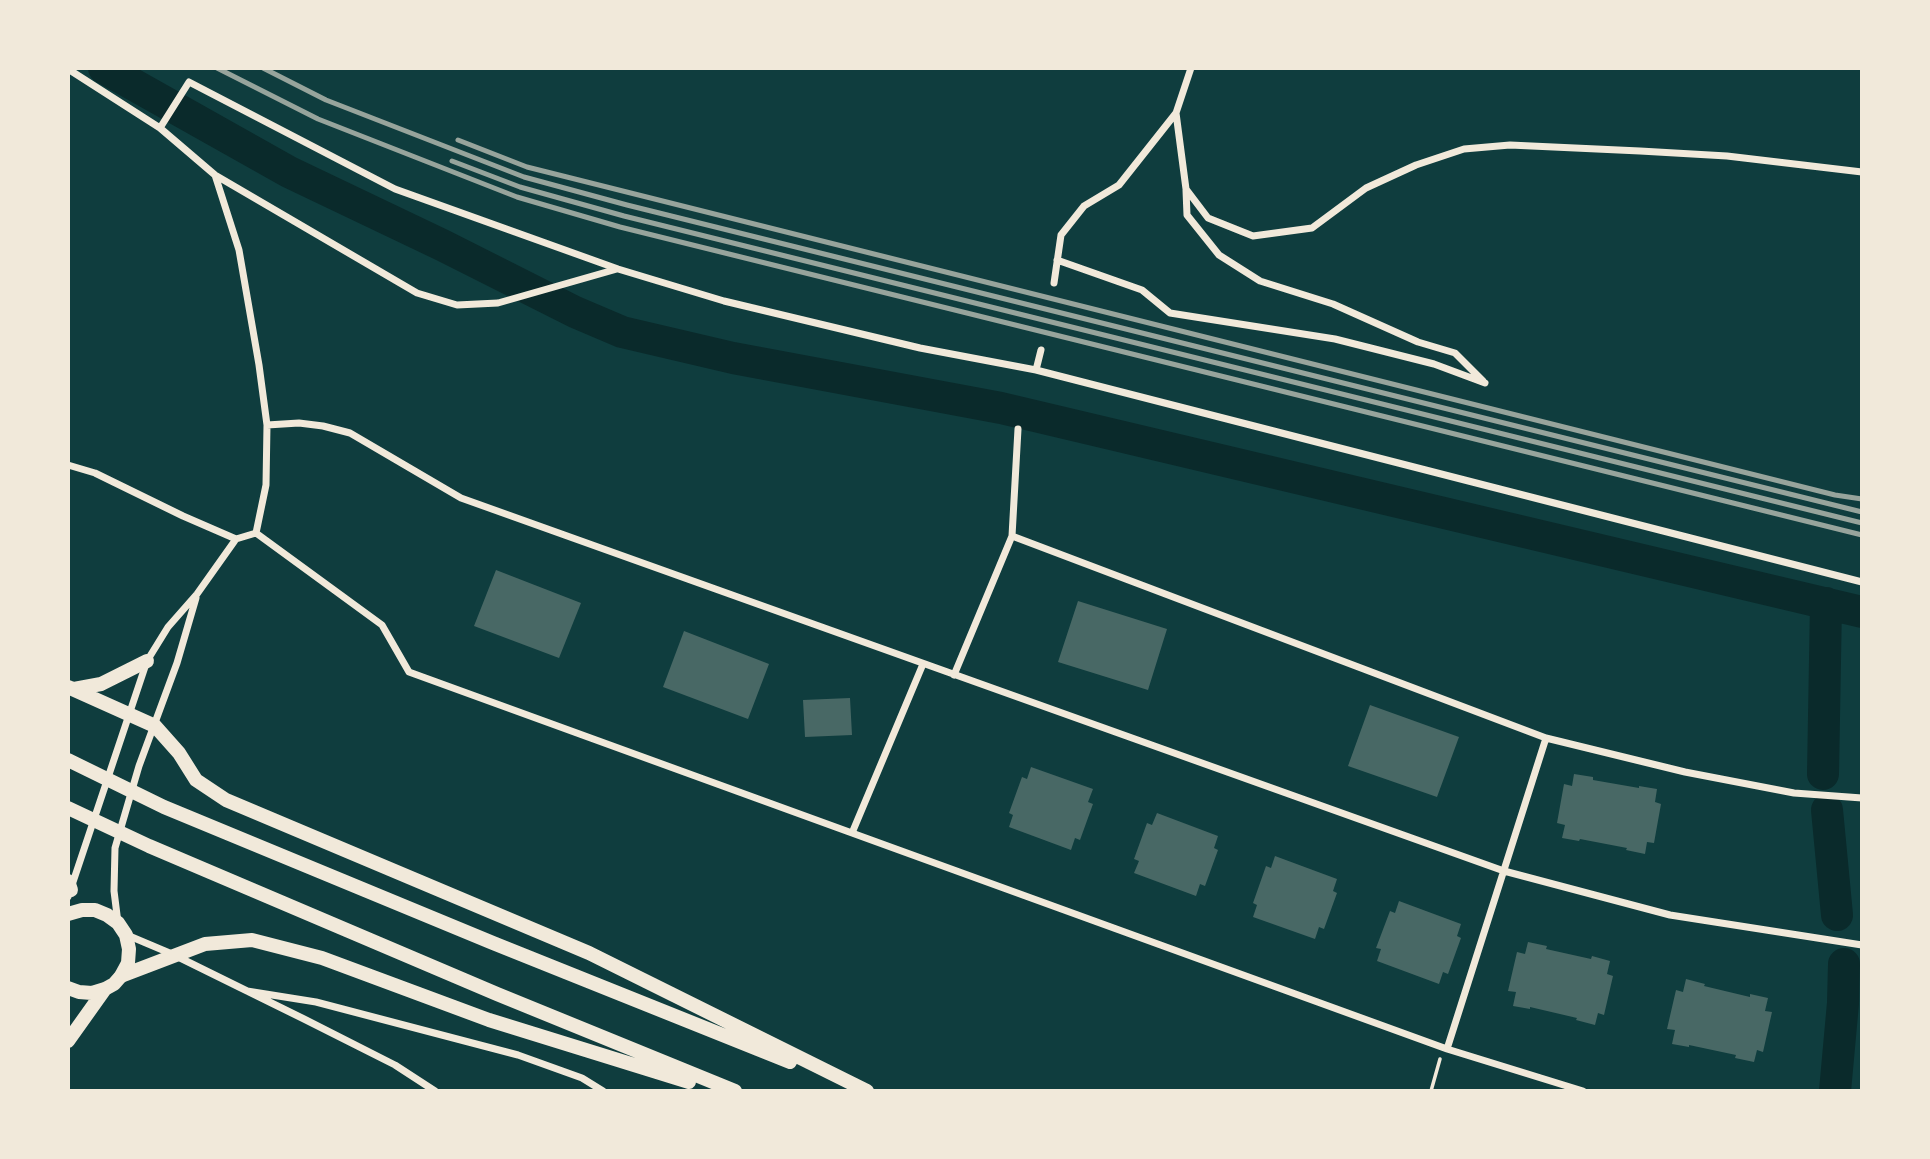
<!DOCTYPE html>
<html>
<head>
<meta charset="utf-8">
<style>
	body { margin:0 }
	#map { position:relative; width:1930px; height:1159px; overflow:hidden; background:#0f3d3e; font-family:Karla,sans-serif }
	canvas { display:block }
	.frame { position:absolute; inset:0; border:70px solid #f1e9da; pointer-events:none }
</style>
</head>
<body>
<div id="map">
<canvas width="1930" height="1159"></canvas>
<div class="frame"></div>
</div>
<script>
const g = document.querySelector('canvas').getContext('2d');
g.lineJoin = 'round';
function poly(rows) {
  const path = new Path2D();
  for (const r of rows) {
    path.moveTo(r[0], r[1]);
    for (let i = 2; i < r.length; i += 2) path.lineTo(r[i], r[i + 1]);
  }
  return path;
}
function stroke(path, color, width, dash) {
  g.strokeStyle = color;
  g.lineWidth = width;
  g.lineCap = dash ? 'butt' : 'round';
  g.setLineDash(dash || []);
  g.stroke(path);
}
function paint(path, color) {
  g.fillStyle = color;
  g.fill(path, 'evenodd');
}
stroke(poly([
	[104,68,289,172,442,245,575,312,622,332,733,358,1001,408,1862,612],
	[1823,774,1826,603],
	[1827,810,1837,915],
	[1835,1091,1843,1003,1844,964]
]), '#0a2a2b', 32);
paint(poly([
	[496,570,581,603,559,658,474,626],
	[1078,601,1167,629,1148,690,1058,662],
	[684,631,769,664,748,719,663,687],
	[850,698,852,735,805,737,803,700],
	[1370,705,1459,737,1437,797,1348,766],
	[1031,767,1093,789,1088,802,1093,804,1080,840,1075,838,1071,850,1009,827,1013,815,1009,813,1022,777,1027,779],
	[1574,774,1593,777,1593,780,1639,788,1639,786,1657,789,1655,802,1661,804,1654,843,1647,842,1645,854,1626,850,1627,848,1580,839,1579,841,1562,838,1565,825,1557,823,1564,784,1572,786],
	[1157,813,1218,836,1214,848,1218,850,1205,886,1200,884,1196,896,1134,873,1139,861,1134,859,1147,823,1152,825],
	[1275,856,1337,879,1333,891,1337,893,1324,929,1319,927,1315,939,1253,917,1257,905,1253,903,1266,866,1271,868],
	[1399,901,1461,924,1457,936,1461,938,1448,974,1443,972,1439,984,1377,961,1381,949,1376,948,1390,911,1395,913],
	[1528,942,1547,946,1546,949,1591,959,1592,956,1610,961,1607,974,1613,976,1604,1015,1598,1013,1595,1025,1576,1020,1577,1018,1530,1007,1530,1009,1513,1006,1516,992,1508,991,1517,952,1525,954],
	[1686,979,1705,984,1704,986,1750,997,1750,994,1768,998,1765,1011,1772,1012,1763,1052,1757,1050,1754,1062,1735,1058,1736,1055,1689,1045,1689,1047,1672,1044,1675,1030,1667,1029,1676,990,1683,992]
]), '#486865');
stroke(poly([
	[1431,1091,1440,1059]
]), '#f1e9da', 3.5);
stroke(poly([
	[68,69,160,128,215,175,417,293,457,305,498,303,617,269],
	[1176,113,1191,68],
	[160,128,189,82,395,189,618,269,724,301,920,348,1036,370,1862,582],
	[1186,190,1187,215,1219,255,1260,281,1333,304,1418,342,1455,353,1483,381],
	[1057,260,1142,290,1170,313,1335,339,1434,364,1485,383],
	[1054,283,1061,235,1084,206,1119,185,1176,113,1186,189,1208,218,1253,236,1312,228,1366,188,1416,165,1464,149,1510,145,1640,151,1727,156,1862,172],
	[1036,370,1041,350],
	[267,425,299,423,323,426,350,433,461,498,1504,871,1670,915,1862,945],
	[68,465,95,473,183,516,236,539],
	[256,533,382,625,409,672,852,833],
	[1012,536,1546,738],
	[923,664,852,833,1447,1049,1583,1091],
	[954,675,1012,536,1018,429],
	[68,897,147,661,168,627,197,594,236,539,256,533,266,485,267,425,259,365,239,250,215,175],
	[118,923,114,891,115,848,139,766,177,663,196,598],
	[127,935,172,954,304,1019,395,1065,435,1091],
	[247,991,316,1002,518,1055,582,1078,603,1091],
	[1447,1049,1546,738,1685,772,1794,793,1862,798]
]), '#f1e9da', 7);
stroke(poly([
	[68,914,82,910,95,910,107,915,118,923,126,935,129,949,128,963,121,976,114,984,105,989,92,993,79,992,68,988],
	[68,1041,105,989]
]), '#f1e9da', 14);
stroke(poly([
	[68,687,155,726,179,753,196,780,226,800,589,953,867,1091],
	[74,689,101,684,147,661],
	[68,760,164,807,493,943,790,1062],
	[68,808,149,846,497,994,735,1091],
	[68,881,71,890],
	[121,976,205,944,252,940,322,958,489,1020,689,1082]
]), '#f1e9da', 14);
stroke(poly([
	[217,68,318,119,517,197,620,227,1862,535],
	[263,68,326,100,524,177,627,205,1862,512],
	[458,140,527,167,1835,495,1862,499],
	[452,161,520,187,624,216,1862,523]
]), '#97a49c', 5);
</script>
</body>
</html>
